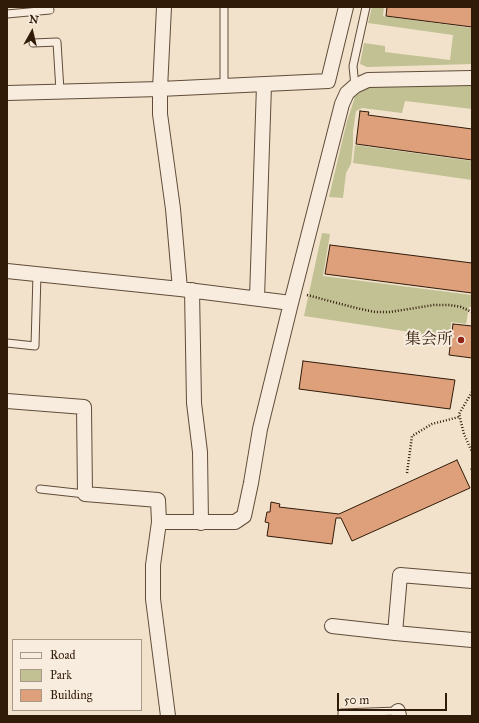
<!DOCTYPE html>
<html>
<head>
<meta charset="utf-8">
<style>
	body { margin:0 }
	#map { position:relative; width:479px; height:723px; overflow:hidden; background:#f2e2cc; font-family:"IM FELL Great Primer",serif }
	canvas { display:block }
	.frame { position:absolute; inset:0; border:8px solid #301a08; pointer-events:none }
	.legend { position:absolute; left:12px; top:639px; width:130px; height:72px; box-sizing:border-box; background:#f7ecde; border:1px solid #a79888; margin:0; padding:5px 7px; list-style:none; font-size:12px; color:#301a08 }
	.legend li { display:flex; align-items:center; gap:8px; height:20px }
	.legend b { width:20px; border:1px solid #a79888 }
	.north { position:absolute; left:12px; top:12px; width:40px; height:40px; -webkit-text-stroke:3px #f7ecde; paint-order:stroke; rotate:8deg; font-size:11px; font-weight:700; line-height:16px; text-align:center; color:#301a08 }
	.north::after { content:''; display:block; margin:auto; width:14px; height:18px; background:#301a08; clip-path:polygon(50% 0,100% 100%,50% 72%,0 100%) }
	.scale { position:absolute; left:337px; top:693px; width:110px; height:18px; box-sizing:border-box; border:2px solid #301a08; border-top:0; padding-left:5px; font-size:12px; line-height:14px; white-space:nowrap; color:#301a08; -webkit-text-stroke:3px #f7ecde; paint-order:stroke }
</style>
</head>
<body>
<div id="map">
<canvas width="479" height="723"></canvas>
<div class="frame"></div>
<ul class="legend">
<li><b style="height:5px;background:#f7ecde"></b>Road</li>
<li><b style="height:11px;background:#c1c193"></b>Park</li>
<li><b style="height:11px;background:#dda07b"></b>Building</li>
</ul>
<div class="north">N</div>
<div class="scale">50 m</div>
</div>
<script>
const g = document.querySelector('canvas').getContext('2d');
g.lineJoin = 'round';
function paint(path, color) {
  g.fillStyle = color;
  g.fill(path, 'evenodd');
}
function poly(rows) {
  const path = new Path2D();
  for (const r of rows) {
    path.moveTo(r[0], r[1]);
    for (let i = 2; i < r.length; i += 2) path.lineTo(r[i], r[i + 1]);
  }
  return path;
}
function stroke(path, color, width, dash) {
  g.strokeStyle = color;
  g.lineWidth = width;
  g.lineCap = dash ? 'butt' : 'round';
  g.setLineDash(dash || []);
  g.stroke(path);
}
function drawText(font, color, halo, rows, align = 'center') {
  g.font = font + ' "IM FELL Great Primer","Noto Serif JP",serif';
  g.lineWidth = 4;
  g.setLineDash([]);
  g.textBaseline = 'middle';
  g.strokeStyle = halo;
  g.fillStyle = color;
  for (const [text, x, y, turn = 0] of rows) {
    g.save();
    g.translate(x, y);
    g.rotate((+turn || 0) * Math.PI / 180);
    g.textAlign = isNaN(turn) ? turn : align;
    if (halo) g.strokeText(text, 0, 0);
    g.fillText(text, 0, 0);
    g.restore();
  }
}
paint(poly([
	[372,7,384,7,383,16,472,28,472,64,367,67,360,64,364,43,385,46,385,52,450,60,453,35,368,23],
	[472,85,472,109,405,101,402,113,362,108,356,111,353,132,353,145,351,164,346,173,343,198,329,197,347,121,354,100,355,91,365,86,369,87],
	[355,145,472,161,472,180,353,163],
	[322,233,330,234,323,276,472,295,472,307,469,307,466,324,451,322,450,338,304,316]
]), '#c1c193');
const building = poly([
	[387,7,472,7,472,27,386,16,387,7],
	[360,111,369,112,368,115,472,129,472,160,356,144,360,111],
	[330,245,472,263,472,293,325,274,330,245],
	[453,324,472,326,472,358,449,355,453,324],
	[303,361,455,380,450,409,299,389,303,361],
	[457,460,470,488,352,541,341,518,336,518,332,544,267,536,269,523,265,522,267,512,270,512,271,502,280,504,279,507,339,514,457,460]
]);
paint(building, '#dda07b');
stroke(building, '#301a08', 1);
const service = poly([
	[7,14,50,10],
	[33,43,57,42,60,91],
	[224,86,224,7],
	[355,86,353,66,366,7],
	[7,343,35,346,37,274],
	[40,489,85,494],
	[342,716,342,713,398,711]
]);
const minor = poly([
	[164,7,160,89,160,114,173,209,180,289],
	[7,93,160,89,328,81,346,7],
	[7,271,180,289,291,303],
	[192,290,194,403,200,452,201,523],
	[257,298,264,85],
	[7,401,84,407,85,494,158,500,159,522,153,565,153,599,168,716],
	[159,522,235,522,244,516,251,483,260,429,291,303,342,104,347,93,355,86,368,80,472,78],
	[332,626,395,633,472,640],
	[395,633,400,575,472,581],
	[398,711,399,716]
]);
stroke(service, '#604c39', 9);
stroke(minor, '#604c39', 16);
stroke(poly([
	[307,295,356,308,375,312,390,312,434,305,450,305,461,307,472,312],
	[472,392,459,414,464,434,472,452],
	[471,470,472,469],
	[407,473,412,436,432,424,459,417]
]), '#301a08', 2.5, [1, 2]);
stroke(service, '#f7ecde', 7);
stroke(minor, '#f7ecde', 14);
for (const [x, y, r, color] of [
	[461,340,4,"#8f2418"]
]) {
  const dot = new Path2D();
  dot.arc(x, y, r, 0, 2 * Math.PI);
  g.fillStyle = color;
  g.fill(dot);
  stroke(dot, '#f7ecde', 1.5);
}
drawText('16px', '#301a08', '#f7ecde', [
	["集会所",453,340]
], 'right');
</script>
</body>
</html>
